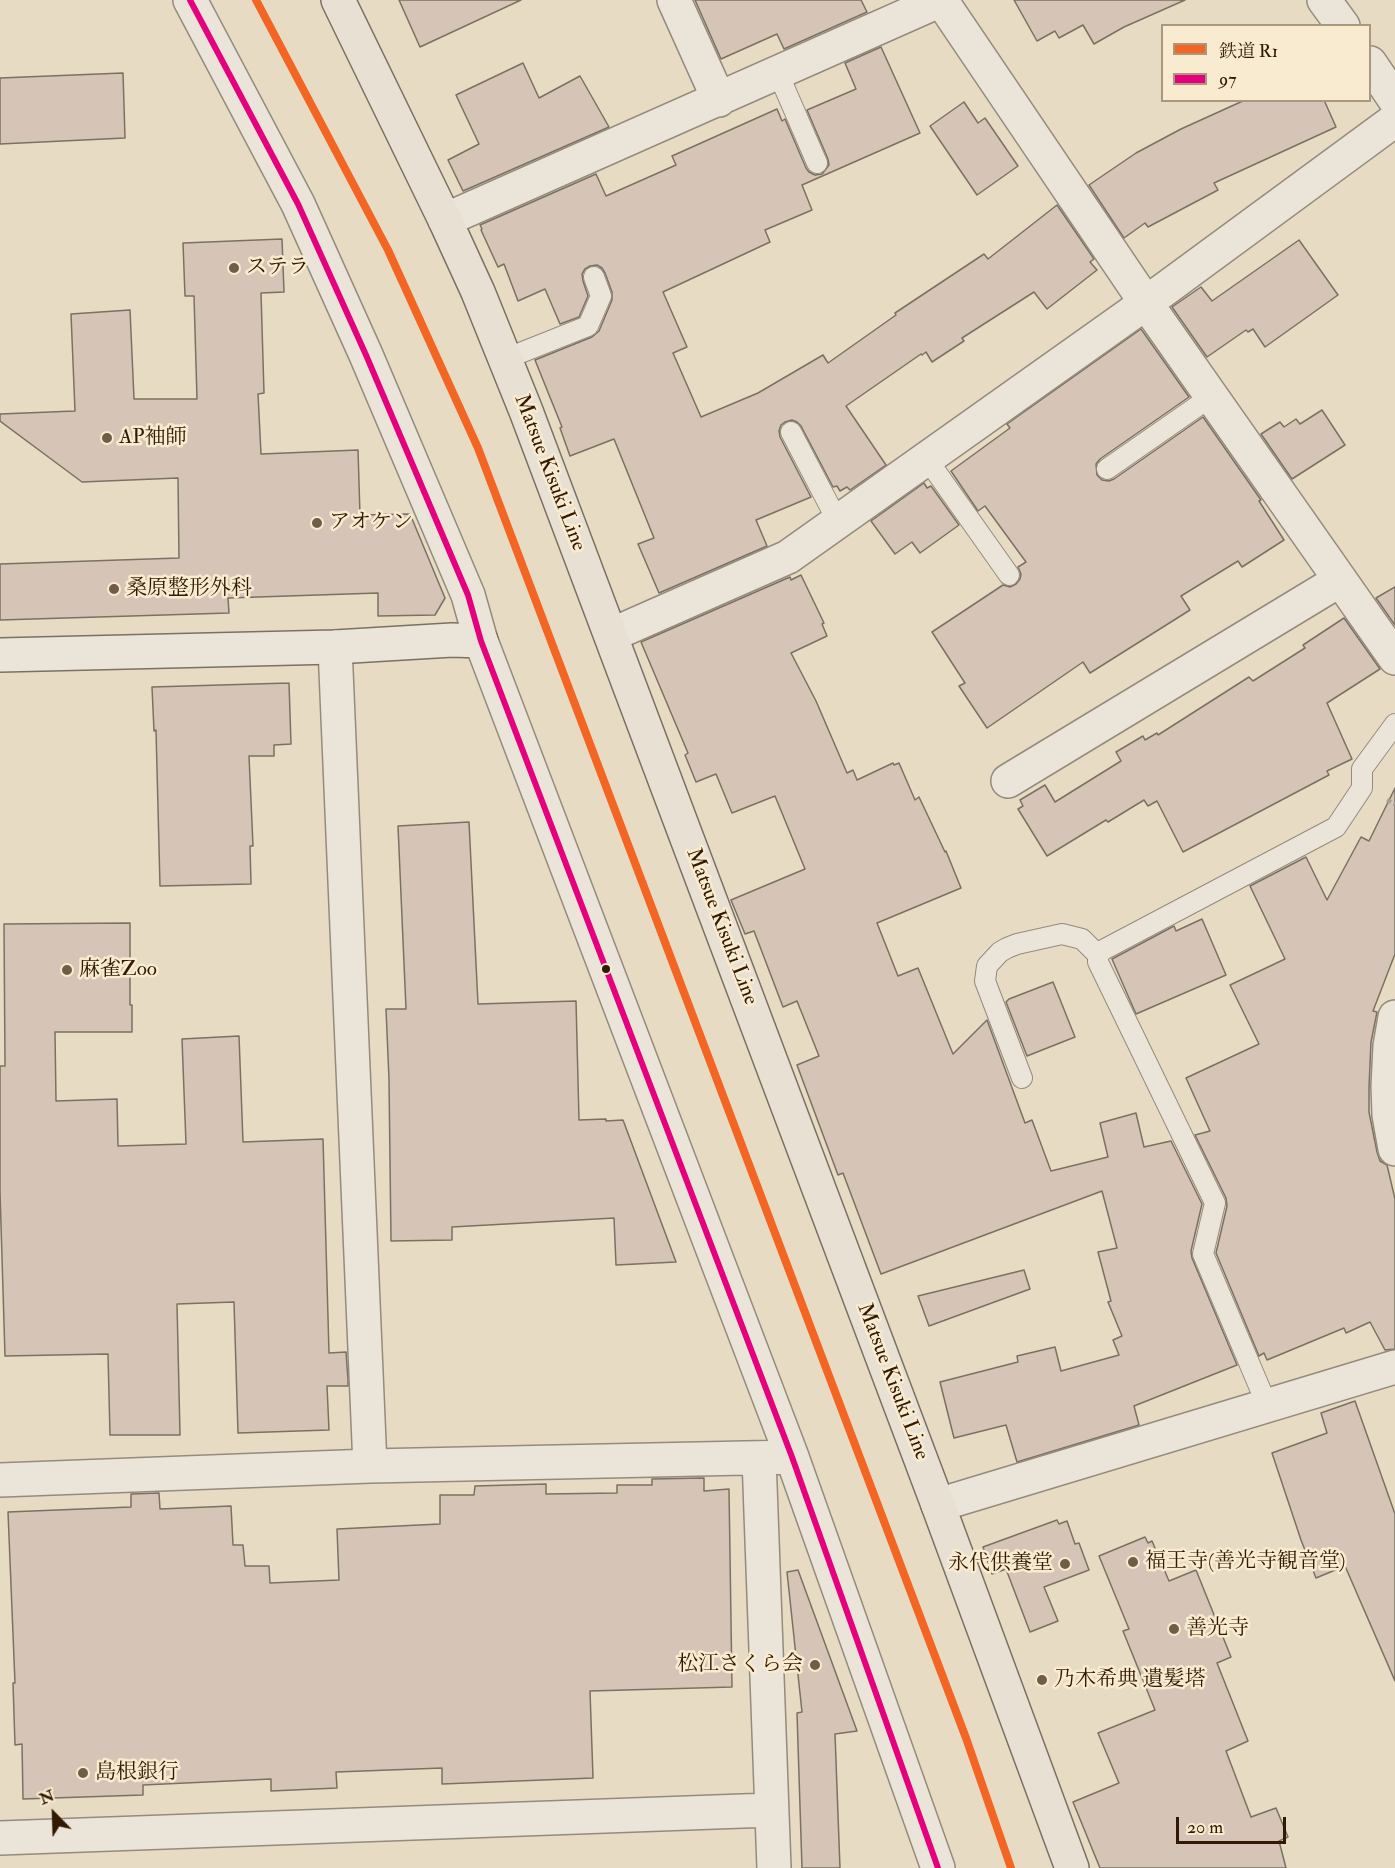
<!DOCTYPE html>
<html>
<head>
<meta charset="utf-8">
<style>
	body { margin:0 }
	#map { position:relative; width:1395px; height:1868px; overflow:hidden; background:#e7dbc4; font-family:"IM FELL Double Pica","Noto Serif JP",serif }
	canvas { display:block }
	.legend { position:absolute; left:1161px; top:24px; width:210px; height:78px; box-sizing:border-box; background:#f8ebd0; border:2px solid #a9977e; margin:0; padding:8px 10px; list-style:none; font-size:18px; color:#321903 }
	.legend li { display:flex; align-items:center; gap:12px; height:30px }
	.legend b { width:30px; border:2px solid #a9977e }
	.north { position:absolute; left:24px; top:1784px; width:60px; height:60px; -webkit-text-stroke:4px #f8ebd0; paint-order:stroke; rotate:337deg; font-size:16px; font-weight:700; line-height:24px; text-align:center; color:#321903 }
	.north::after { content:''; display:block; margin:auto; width:21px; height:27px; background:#321903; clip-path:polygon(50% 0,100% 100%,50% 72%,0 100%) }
	.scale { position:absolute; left:1176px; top:1817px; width:110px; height:27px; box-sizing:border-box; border:3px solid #321903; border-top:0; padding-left:8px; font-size:18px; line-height:21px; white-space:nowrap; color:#321903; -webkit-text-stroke:4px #f8ebd0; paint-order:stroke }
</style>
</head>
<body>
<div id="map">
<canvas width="1395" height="1868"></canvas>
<ul class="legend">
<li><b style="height:8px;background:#f26522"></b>鉄道 R1</li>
<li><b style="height:8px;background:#e5007d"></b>97</li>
</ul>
<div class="north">N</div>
<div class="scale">20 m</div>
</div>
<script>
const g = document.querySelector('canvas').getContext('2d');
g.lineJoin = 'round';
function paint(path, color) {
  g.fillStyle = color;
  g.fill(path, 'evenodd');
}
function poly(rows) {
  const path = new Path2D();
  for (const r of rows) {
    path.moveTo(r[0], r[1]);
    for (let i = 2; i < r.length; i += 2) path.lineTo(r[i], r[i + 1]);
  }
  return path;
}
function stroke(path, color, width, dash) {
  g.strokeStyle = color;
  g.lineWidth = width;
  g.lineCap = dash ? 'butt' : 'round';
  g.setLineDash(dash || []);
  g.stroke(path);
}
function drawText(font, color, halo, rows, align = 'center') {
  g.font = font + ' "IM FELL Double Pica","Noto Serif JP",serif';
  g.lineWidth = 5;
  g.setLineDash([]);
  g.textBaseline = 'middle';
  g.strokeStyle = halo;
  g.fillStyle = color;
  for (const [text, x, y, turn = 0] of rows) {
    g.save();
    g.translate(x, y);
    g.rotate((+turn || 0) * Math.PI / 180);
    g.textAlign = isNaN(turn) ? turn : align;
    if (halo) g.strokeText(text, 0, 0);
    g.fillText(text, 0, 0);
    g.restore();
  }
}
const building = poly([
	[399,0,521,0,420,47,399,0],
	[695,0,861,0,867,12,784,49,777,34,721,59,695,0],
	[1014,0,1185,0,1124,27,1094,44,1083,25,1059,38,1055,31,1037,41,1014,0],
	[881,47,920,133,802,185,812,210,765,230,770,242,663,292,687,347,673,353,701,417,758,393,823,355,828,363,896,315,895,313,984,254,988,259,1057,205,1094,259,1090,262,1097,270,1047,309,1034,292,962,338,964,341,932,362,926,352,922,355,921,354,846,406,886,465,850,490,847,487,840,491,837,486,833,487,801,426,797,422,792,420,785,422,781,425,779,431,780,437,811,497,756,520,767,546,659,593,638,544,654,538,614,439,570,456,560,428,562,427,535,360,592,337,599,331,612,300,612,292,605,273,602,268,597,265,590,266,585,269,582,274,583,281,588,296,579,317,560,324,545,289,518,301,504,264,498,267,481,230,482,229,480,225,596,174,606,196,676,165,672,156,777,109,782,121,785,119,806,168,809,172,815,175,822,174,829,165,828,159,807,110,856,89,845,63,881,47],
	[523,63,539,98,580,76,609,127,463,191,448,160,479,144,456,95,523,63],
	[123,73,125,138,0,144,0,78,123,73],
	[1245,100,1324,100,1336,127,1214,183,1218,190,1148,227,1145,223,1124,238,1089,185,1136,153,1181,129,1245,100],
	[964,102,978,123,985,118,1018,166,977,195,930,126,964,102],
	[282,239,284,292,261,293,264,393,258,394,261,454,358,450,360,515,410,514,445,598,435,615,378,616,378,593,228,598,229,613,0,620,0,564,179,558,178,478,82,482,0,421,0,414,75,411,71,314,130,310,134,399,197,399,194,296,185,296,183,243,282,239],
	[1299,240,1338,295,1265,347,1253,329,1248,332,1246,330,1207,357,1172,307,1201,287,1212,301,1299,240],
	[1141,329,1189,397,1100,459,1096,464,1097,475,1102,480,1109,481,1114,479,1203,417,1261,500,1259,501,1284,540,1242,567,1238,561,1181,596,1190,610,1090,673,1083,662,987,728,959,686,965,683,932,632,1003,585,1010,587,1016,584,1020,579,1021,574,1018,567,1026,562,985,506,978,511,951,471,1010,428,1007,424,1141,329],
	[1322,410,1345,445,1292,479,1261,434,1280,422,1284,427,1296,419,1300,424,1322,410],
	[924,483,927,488,931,486,959,525,920,553,912,542,895,554,871,521,924,483],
	[801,575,824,623,822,624,827,636,791,653,816,701,847,773,853,770,857,780,893,763,894,765,899,763,915,800,919,797,945,852,946,851,961,888,877,923,898,976,918,968,953,1054,987,1020,1025,1123,1032,1120,1051,1171,1108,1157,1100,1123,1136,1113,1144,1147,1171,1141,1202,1204,1191,1251,1192,1258,1237,1365,1134,1406,1139,1425,1017,1462,1006,1425,954,1438,940,1382,1018,1362,1017,1356,1055,1347,1061,1371,1119,1355,1113,1340,1122,1336,1108,1302,1111,1301,1098,1252,1117,1248,1102,1191,881,1274,843,1173,838,1175,797,1065,819,1056,797,1001,783,1007,754,931,745,934,731,900,805,869,775,796,732,813,716,774,696,782,685,755,688,753,641,642,790,577,791,580,801,575],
	[1395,587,1395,625,1376,598,1395,587],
	[1344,618,1380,669,1327,703,1352,759,1327,771,1329,775,1183,852,1157,801,1148,806,1144,800,1108,822,1106,820,1047,856,1018,809,1023,806,1020,800,1045,785,1055,802,1121,761,1116,752,1143,736,1145,740,1157,733,1158,735,1249,677,1253,681,1305,648,1303,645,1344,618],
	[289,683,291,744,274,745,274,756,249,756,253,846,250,846,251,884,160,886,156,730,154,731,152,687,289,683],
	[1395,788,1395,954,1373,1011,1377,1012,1371,1042,1369,1087,1369,1112,1377,1152,1380,1161,1387,1165,1395,1199,1395,1349,1385,1350,1370,1322,1346,1333,1344,1328,1267,1360,1264,1353,1259,1356,1216,1253,1227,1206,1226,1198,1195,1135,1210,1131,1186,1078,1259,1044,1230,985,1285,959,1250,886,1306,857,1327,900,1361,837,1369,841,1395,788],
	[469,822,478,1004,576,1001,579,1120,606,1119,606,1121,623,1120,676,1262,616,1265,614,1218,452,1227,452,1240,391,1241,389,1079,386,1009,406,1009,398,826,469,822],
	[1202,919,1226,975,1136,1014,1112,959,1174,926,1176,931,1202,919],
	[130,923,130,1005,132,1005,132,1032,55,1032,56,1101,117,1099,118,1146,186,1144,182,1039,239,1036,243,1142,323,1139,329,1353,346,1352,348,1380,348,1386,327,1386,329,1430,238,1433,234,1302,177,1304,180,1435,110,1435,108,1354,5,1356,0,1192,0,1066,5,1066,4,924,130,923],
	[1053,982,1075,1037,1027,1056,1006,1002,1009,999,1053,982],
	[1024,1270,1030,1289,929,1326,918,1296,1024,1270],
	[1355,1401,1395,1514,1395,1681,1345,1566,1316,1578,1301,1540,1272,1453,1327,1433,1321,1413,1355,1401],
	[704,1478,704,1491,729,1489,732,1687,590,1691,593,1778,442,1784,442,1768,336,1772,337,1788,271,1791,271,1779,143,1785,143,1795,23,1799,22,1744,15,1745,13,1683,15,1683,8,1512,131,1507,131,1494,159,1493,160,1509,231,1506,233,1545,243,1545,245,1566,269,1566,270,1583,339,1580,337,1529,440,1524,440,1495,474,1495,475,1486,546,1484,546,1494,617,1493,617,1485,652,1485,652,1479,704,1478],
	[1057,1520,1059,1524,1067,1521,1075,1544,1079,1543,1089,1570,1044,1587,1058,1621,1030,1632,1006,1569,992,1574,983,1547,1057,1520],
	[1145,1537,1148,1543,1152,1541,1169,1581,1196,1570,1231,1657,1217,1663,1248,1741,1226,1751,1251,1817,1276,1808,1288,1837,1279,1841,1286,1868,1100,1868,1073,1802,1119,1783,1098,1733,1155,1710,1123,1631,1129,1629,1099,1556,1145,1537],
	[798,1570,857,1731,835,1734,840,1868,802,1868,797,1713,802,1712,787,1572,798,1570]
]);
paint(building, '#d6c5b6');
stroke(building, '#7b7162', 1.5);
const lane = poly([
	[778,73,817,163],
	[505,359,588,326,601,296,594,277],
	[791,432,838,522],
	[927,459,1009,575],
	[1107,469,1212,396],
	[1022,1078,985,981,987,966,1000,952,1007,948,1017,944,1062,934,1082,939,1098,955],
	[1267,1405,1203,1254,1215,1203,1098,962,1098,955,1103,950,1336,827,1362,788,1362,769,1395,724]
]);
const street = poly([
	[190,0,298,204,366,355,468,595,481,641,792,1457,938,1868],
	[674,0,719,100],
	[1324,0,1343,26],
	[1370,63,1395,100],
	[445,220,941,0,1146,303,1395,658],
	[611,635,788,557,1146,303,1395,120],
	[335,647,370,1466],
	[1008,781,1340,580],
	[1395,1017,1390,1046,1388,1086,1389,1115,1395,1149],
	[759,1458,774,1868],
	[0,1480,370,1466,792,1457],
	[938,1505,1395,1367],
	[0,1838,770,1810]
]);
const secondary = poly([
	[0,655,335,647,452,640,481,641]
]);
const primary = poly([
	[338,0,445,220,478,292,526,411,938,1505,1072,1868]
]);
stroke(lane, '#958b7c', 22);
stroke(street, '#958b7c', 36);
stroke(secondary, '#7b7162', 36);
stroke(primary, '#7b7162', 36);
stroke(poly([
	[1387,800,1395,804]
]), '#a6a094', 4, [4.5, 3]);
stroke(lane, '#eae4d9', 20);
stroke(street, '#eae4d9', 33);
stroke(secondary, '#eae4d9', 33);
stroke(primary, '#e7e0d3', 33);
stroke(poly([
	[190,0,298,204,366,355,468,595,481,641,792,1457,938,1868]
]), '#e5007d', 6);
stroke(poly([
	[256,0,388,250,478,448,966,1738,1011,1868]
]), '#f26522', 8);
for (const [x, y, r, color] of [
	[234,268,6,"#715d47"],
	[107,438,6,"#715d47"],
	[317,523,6,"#715d47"],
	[114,589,6,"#715d47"],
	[606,969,5,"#321903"],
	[67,970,6,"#715d47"],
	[1133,1562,6,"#715d47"],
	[1065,1564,6,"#715d47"],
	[1174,1629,6,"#715d47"],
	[815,1665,6,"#715d47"],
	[1042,1680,6,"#715d47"],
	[83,1773,6,"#715d47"]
]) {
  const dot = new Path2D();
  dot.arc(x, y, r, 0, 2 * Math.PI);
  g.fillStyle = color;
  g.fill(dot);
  stroke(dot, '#f8ebd0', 2);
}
drawText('21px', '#321903', '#f8ebd0', [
	["ステラ",246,268],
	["AP袖師",119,438],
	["アオケン",329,523],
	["桑原整形外科",126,589],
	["麻雀Zoo",79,970],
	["福王寺(善光寺観音堂)",1145,1562],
	["永代供養堂",1053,1564,"right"],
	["善光寺",1186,1629],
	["松江さくら会",803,1665,"right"],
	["乃木希典 遺髪塔",1054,1680],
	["島根銀行",95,1773]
], 'left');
drawText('21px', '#321903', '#f8ebd0', [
	["Matsue Kisuki Line",549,473,69],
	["Matsue Kisuki Line",721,927,69],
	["Matsue Kisuki Line",892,1382,69]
]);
</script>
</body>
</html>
